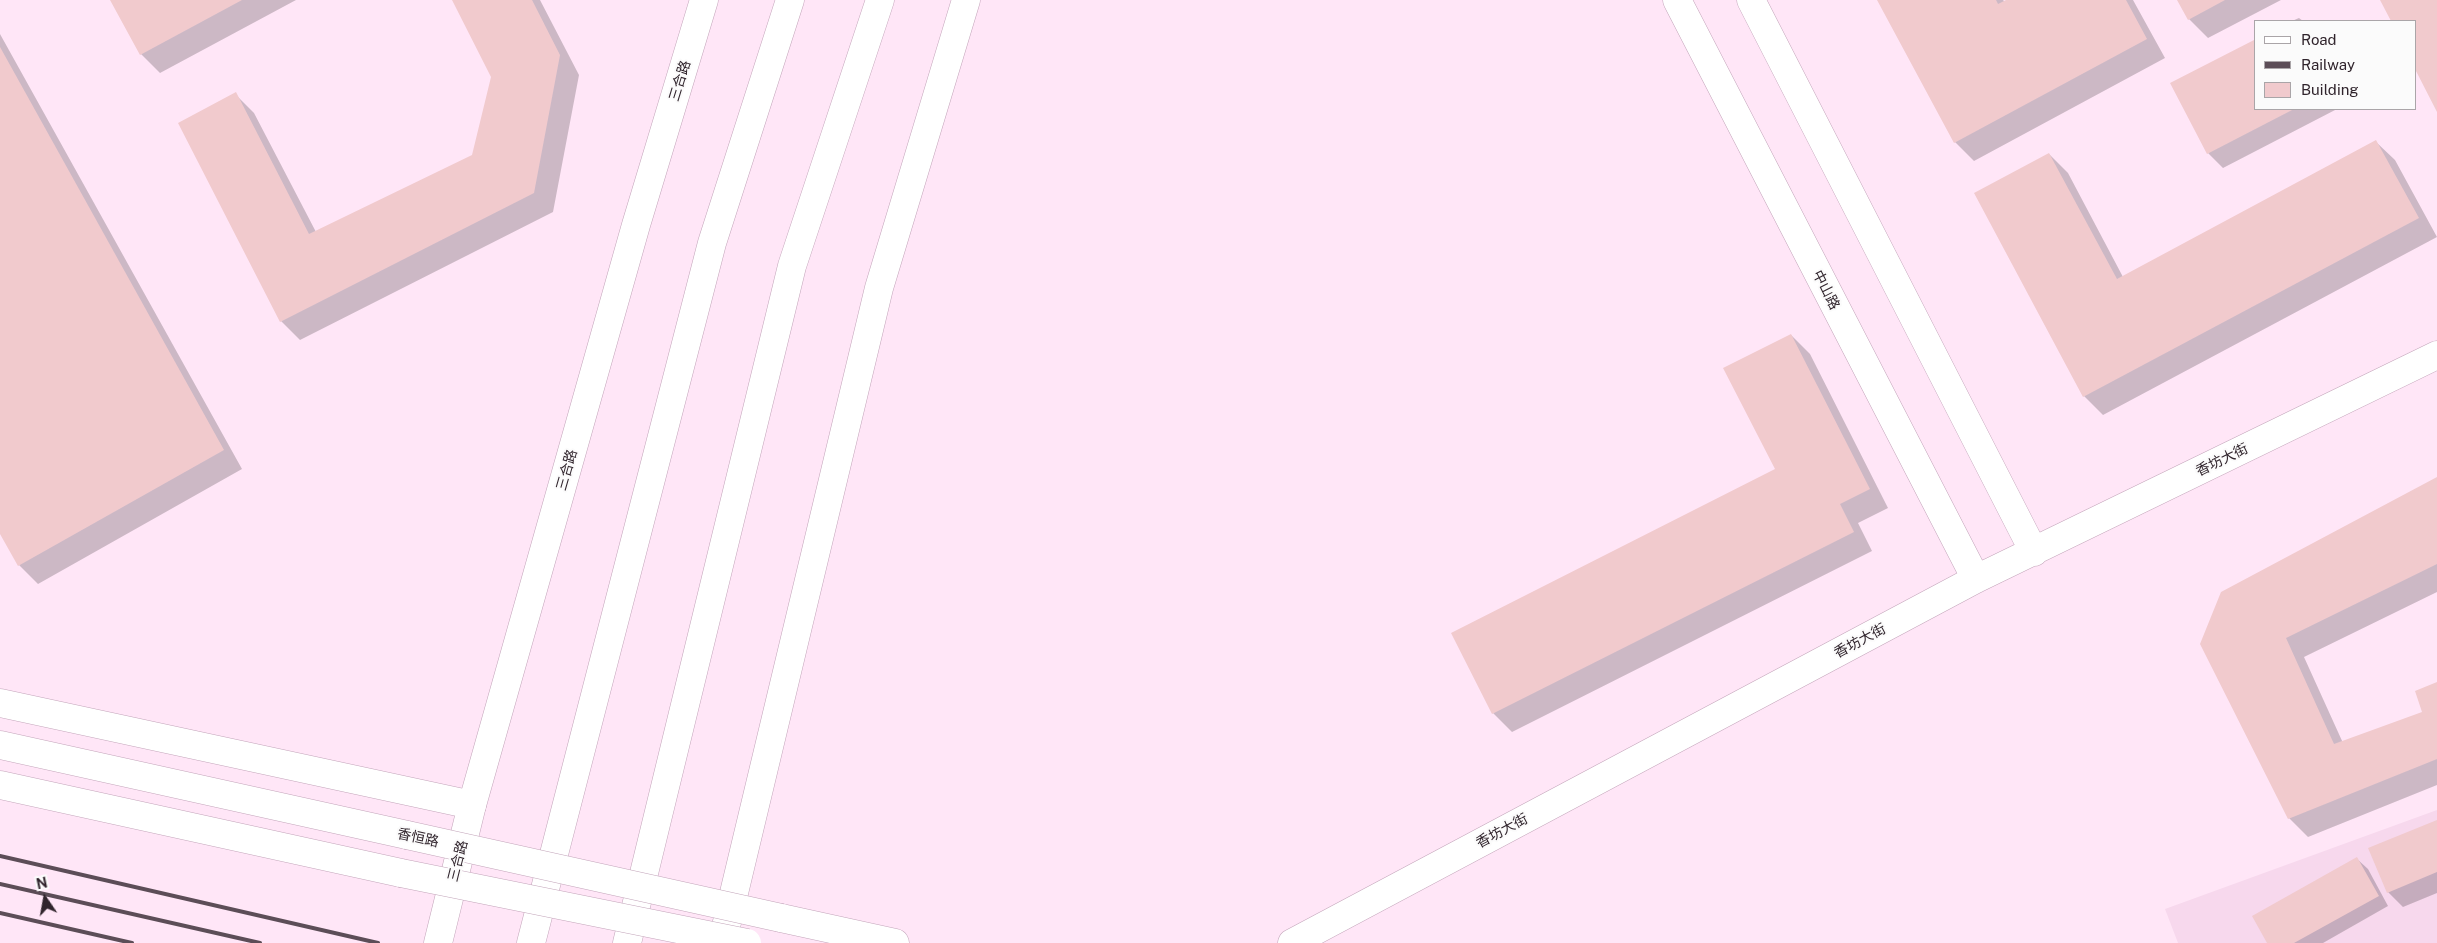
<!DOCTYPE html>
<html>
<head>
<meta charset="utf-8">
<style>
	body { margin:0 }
	#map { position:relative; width:2437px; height:943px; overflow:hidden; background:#ffe6f7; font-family:"Public Sans",sans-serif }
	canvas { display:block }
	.legend { position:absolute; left:2254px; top:20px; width:162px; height:90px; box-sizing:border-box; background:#fbfbfb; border:1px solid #aaa5a8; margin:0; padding:6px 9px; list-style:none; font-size:15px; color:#30242c }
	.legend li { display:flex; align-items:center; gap:10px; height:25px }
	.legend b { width:25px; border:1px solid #aaa5a8 }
	.north { position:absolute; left:20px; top:873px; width:50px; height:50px; -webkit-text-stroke:4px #fbfbfb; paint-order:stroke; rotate:348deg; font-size:14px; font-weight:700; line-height:20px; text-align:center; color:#30242c }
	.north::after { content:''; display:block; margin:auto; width:18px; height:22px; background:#30242c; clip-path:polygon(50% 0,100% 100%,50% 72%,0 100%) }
</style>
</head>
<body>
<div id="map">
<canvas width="2437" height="943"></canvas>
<ul class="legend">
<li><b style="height:6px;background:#fff"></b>Road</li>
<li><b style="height:6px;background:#5c4d57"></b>Railway</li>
<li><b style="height:14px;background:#f1cacd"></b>Building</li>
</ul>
<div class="north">N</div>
</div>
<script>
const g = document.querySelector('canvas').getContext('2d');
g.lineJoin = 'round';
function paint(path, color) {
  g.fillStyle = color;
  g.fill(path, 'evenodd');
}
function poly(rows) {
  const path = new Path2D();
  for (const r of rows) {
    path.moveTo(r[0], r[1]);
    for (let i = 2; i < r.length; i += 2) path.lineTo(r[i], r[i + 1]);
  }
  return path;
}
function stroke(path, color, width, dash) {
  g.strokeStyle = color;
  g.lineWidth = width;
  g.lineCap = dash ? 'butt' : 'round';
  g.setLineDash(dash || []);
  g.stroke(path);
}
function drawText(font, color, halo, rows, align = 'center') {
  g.font = font + ' "Public Sans","Noto Sans SC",sans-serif';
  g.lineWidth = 4;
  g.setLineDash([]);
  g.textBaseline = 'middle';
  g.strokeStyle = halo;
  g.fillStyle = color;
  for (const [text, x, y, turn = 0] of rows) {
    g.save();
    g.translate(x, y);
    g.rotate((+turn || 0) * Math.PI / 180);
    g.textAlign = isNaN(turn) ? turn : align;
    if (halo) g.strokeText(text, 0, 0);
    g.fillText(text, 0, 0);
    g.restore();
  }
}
paint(poly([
	[2437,810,2437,943,2178,943,2165,909]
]), '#f7d8ed');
paint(poly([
	[111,0,296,0,160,73,141,54],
	[453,0,540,0,579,75,553,212,300,340,281,321,235,94,254,113,316,232,473,156,492,76],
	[1878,0,2003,0,2005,2,2009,0,2133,0,2165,58,1974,161,1955,142],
	[2179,0,2281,0,2208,38,2189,19],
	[2381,0,2437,0,2437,110,2416,68,2416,21,2392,21],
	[2299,18,2303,21,2292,21],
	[0,34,242,469,38,584,19,565,0,531],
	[2256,109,2337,109,2223,168,2208,153],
	[2376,142,2395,160,2437,237,2103,415,2084,396,2049,154,2068,173,2123,277],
	[1791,335,1810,354,1888,508,1858,523,1872,551,1512,732,1493,713,1776,470],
	[2437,478,2437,592,2304,657,2343,743,2423,713,2437,683,2437,785,2308,837,2289,818,2201,644],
	[2437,821,2437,893,2403,907,2388,892],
	[2357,859,2368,869,2388,906,2323,943,2269,943]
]), '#0003');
paint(poly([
	[110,0,242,0,140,55],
	[452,0,532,0,560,55,534,193,280,322,178,123,236,92,309,234,472,155,491,77],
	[1877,0,1996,0,1998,4,2006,0,2126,0,2147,39,1954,143],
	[2177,0,2225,0,2188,20],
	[2380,0,2437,0,2437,112,2416,71,2416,21,2391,21],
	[2256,39,2256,109,2294,109,2207,154,2170,83],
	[0,47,224,450,18,566,0,534],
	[2376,140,2419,218,2083,397,1974,193,2049,153,2117,279],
	[1791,334,1870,489,1840,504,1854,532,1492,714,1451,633,1775,469,1723,368],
	[2437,477,2437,564,2286,638,2334,744,2422,712,2415,691,2437,682,2437,759,2288,819,2200,644,2221,592],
	[2437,820,2437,872,2387,893,2368,848],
	[2357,857,2379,896,2294,943,2267,943,2252,916]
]), '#f1cacd');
const major = poly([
	[1677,0,1976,579],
	[1751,0,2034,552],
	[0,703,472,805],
	[0,745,407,835],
	[0,785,401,873],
	[781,918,895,943],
	[1292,943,1976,579,2437,355]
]);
const highway = poly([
	[438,943,472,805,636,225,704,0],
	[531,943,712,243,790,0],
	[627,943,792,266,880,0],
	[722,943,879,288,966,0]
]);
stroke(major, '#c3a5ba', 29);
stroke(highway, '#c3a5ba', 29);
stroke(major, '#fff', 28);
stroke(highway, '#fff', 28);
stroke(poly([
	[0,856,378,943],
	[0,884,260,943],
	[0,913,132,943]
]), '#5c4d57', 4);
const majorBridge = poly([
	[407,835,781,918],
	[401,873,747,943]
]);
stroke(majorBridge, '#c3a5ba', 29, []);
stroke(majorBridge, '#fff', 28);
drawText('14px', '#30242c', '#fbfbfb', [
	["三合路",680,81,-73],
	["中山路",1826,290,63],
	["香坊大街",2222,460,-26],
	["三合路",567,470,-74],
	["香坊大街",1860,641,-28],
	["香坊大街",1502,831,-28],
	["香恒路",418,838,12],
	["三合路",458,861,-76]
]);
</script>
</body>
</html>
